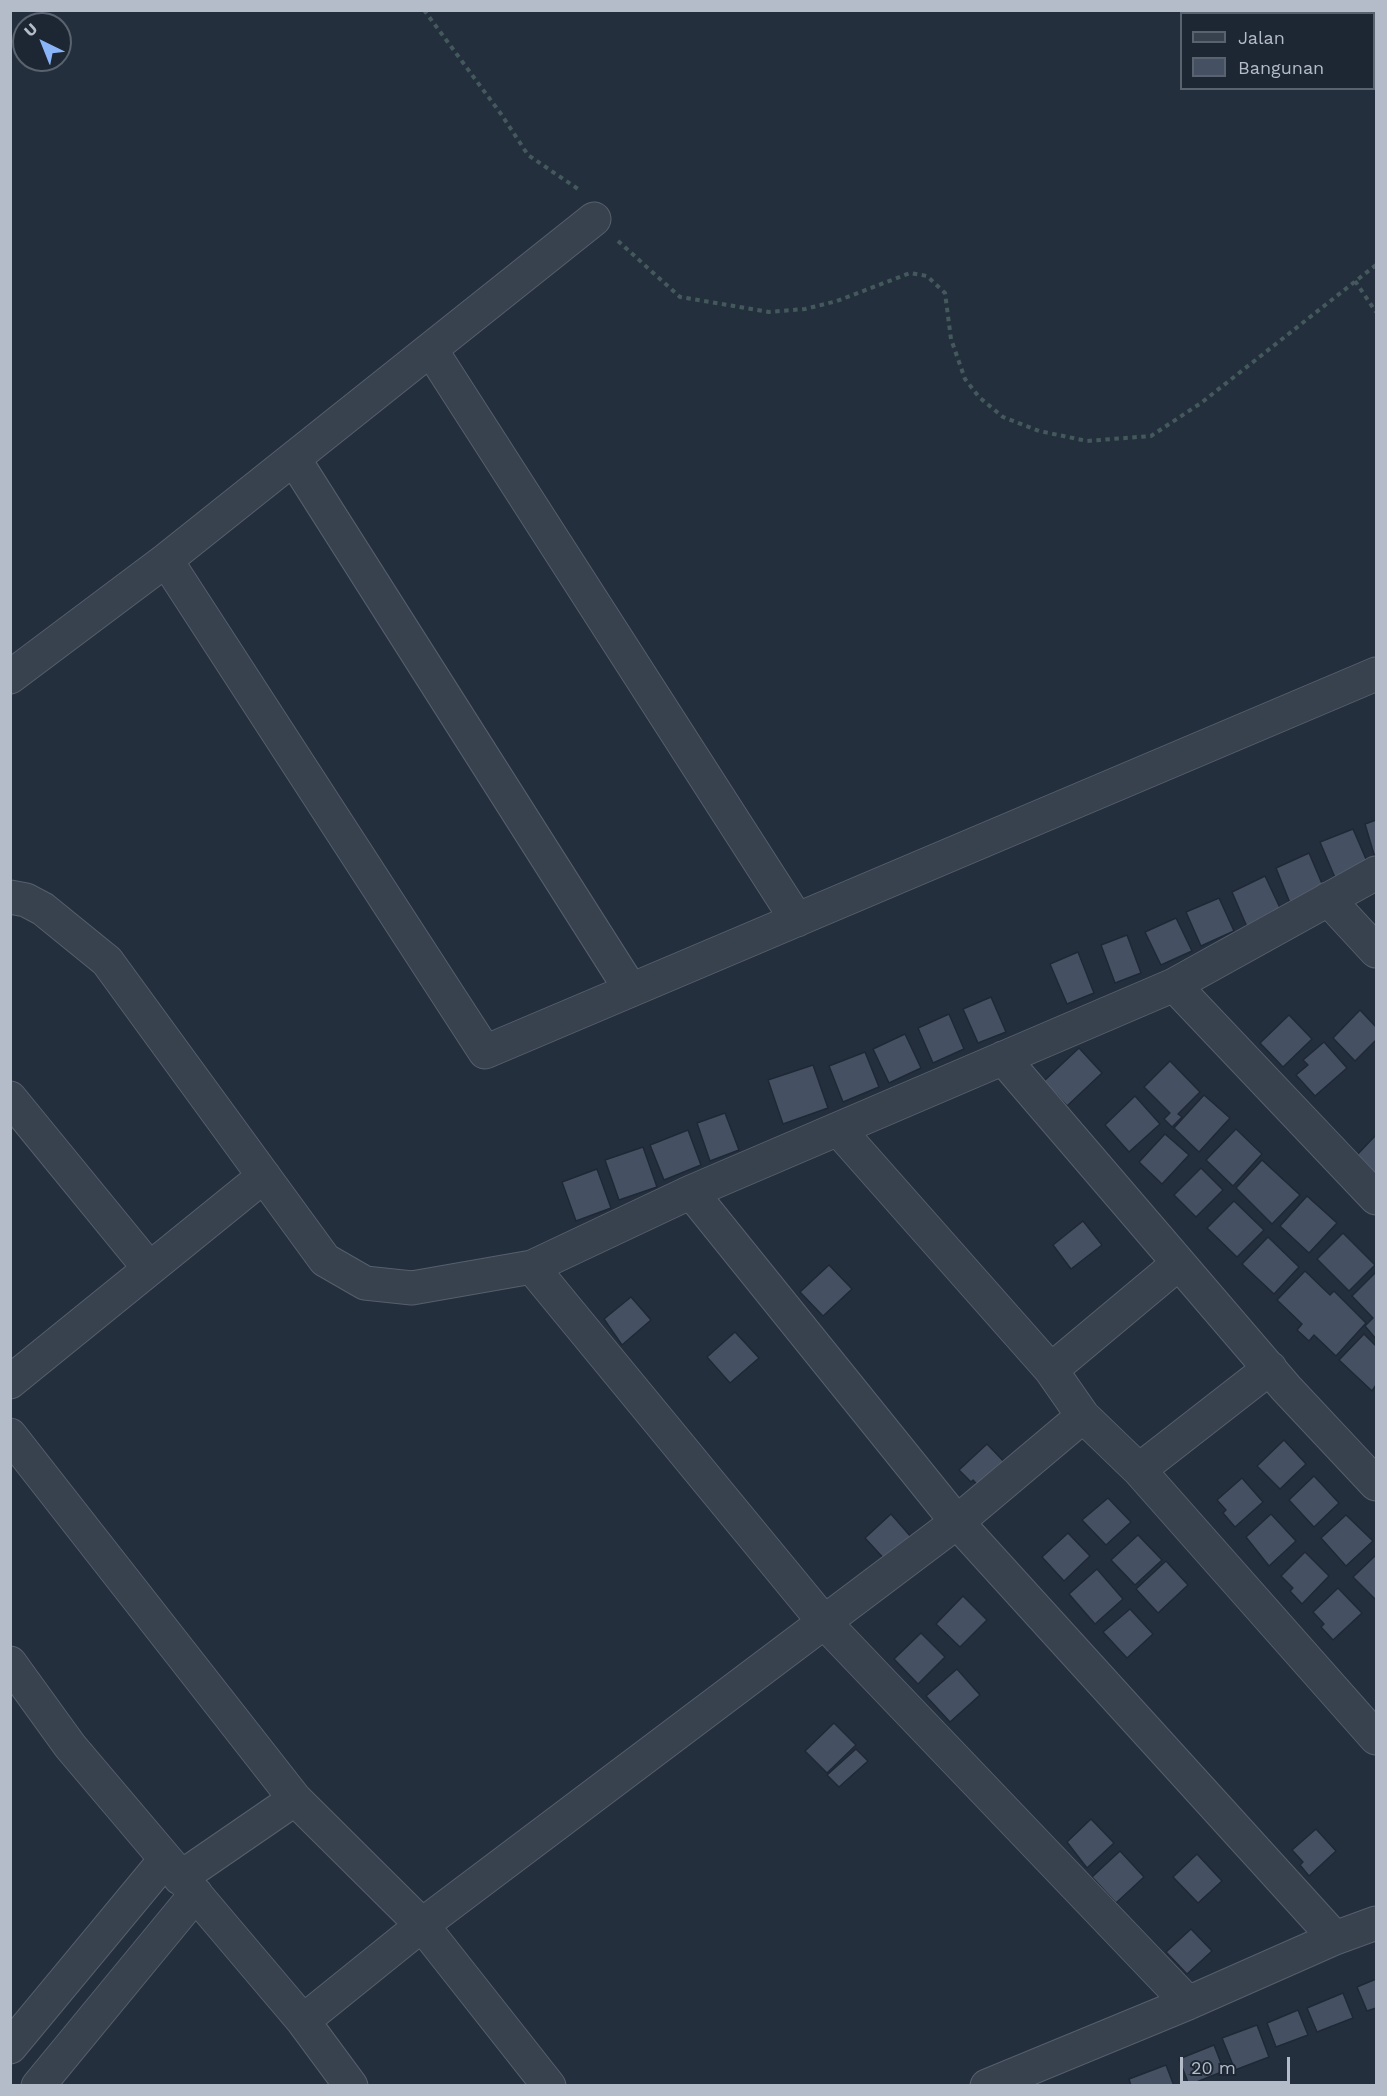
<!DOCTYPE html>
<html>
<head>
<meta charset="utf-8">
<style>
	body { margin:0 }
	#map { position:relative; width:1387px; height:2096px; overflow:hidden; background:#242f3e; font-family:"Work Sans",sans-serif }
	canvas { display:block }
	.frame { position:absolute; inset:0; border:12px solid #b4bcc9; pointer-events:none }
	.legend { position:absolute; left:1180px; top:12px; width:195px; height:78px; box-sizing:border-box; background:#1d2633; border:2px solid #59626f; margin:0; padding:8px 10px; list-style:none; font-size:18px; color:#b4bcc9 }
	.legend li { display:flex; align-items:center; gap:12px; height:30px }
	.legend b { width:30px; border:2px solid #59626f }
	.north { position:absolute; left:12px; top:12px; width:60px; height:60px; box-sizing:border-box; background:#1d2633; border:2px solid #59626f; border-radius:50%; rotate:317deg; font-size:16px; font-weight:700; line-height:24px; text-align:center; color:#b4bcc9 }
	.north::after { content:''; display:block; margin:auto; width:21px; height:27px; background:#8ab4f8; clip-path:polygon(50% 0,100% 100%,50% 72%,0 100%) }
	.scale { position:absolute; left:1180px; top:2057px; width:110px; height:27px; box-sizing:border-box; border:3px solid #b4bcc9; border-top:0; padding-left:8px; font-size:18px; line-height:21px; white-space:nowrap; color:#b4bcc9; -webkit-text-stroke:4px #1d2633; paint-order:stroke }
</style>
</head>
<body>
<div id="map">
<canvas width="1387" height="2096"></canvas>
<div class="frame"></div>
<ul class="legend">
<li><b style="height:8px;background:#38414e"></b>Jalan</li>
<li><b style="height:16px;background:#455162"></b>Bangunan</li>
</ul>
<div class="north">U</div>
<div class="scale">20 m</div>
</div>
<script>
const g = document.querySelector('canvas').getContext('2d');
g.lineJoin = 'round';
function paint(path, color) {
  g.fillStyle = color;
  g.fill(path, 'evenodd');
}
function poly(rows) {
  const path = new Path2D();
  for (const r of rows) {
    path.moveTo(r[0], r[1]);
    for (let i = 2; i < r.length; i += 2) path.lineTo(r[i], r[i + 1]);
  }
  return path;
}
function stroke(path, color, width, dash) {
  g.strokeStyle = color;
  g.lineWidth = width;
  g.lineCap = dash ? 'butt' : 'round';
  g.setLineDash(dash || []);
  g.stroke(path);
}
const building = poly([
	[1376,820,1376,861,1365,824,1376,820],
	[1353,829,1369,866,1336,880,1320,842,1353,829],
	[1309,853,1326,893,1292,908,1276,868,1309,853],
	[1265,876,1281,910,1247,927,1232,892,1265,876],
	[1219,898,1234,931,1201,946,1186,912,1219,898],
	[1176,918,1192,951,1161,965,1145,932,1176,918],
	[1127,935,1141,973,1115,983,1101,945,1127,935],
	[1078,952,1094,993,1067,1004,1050,964,1078,952],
	[991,997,1006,1032,978,1043,963,1009,991,997],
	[1360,1010,1376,1027,1376,1040,1355,1061,1333,1038,1360,1010],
	[949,1014,964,1049,933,1063,918,1028,949,1014],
	[1289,1015,1312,1039,1283,1067,1260,1043,1289,1015],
	[905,1034,921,1068,889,1083,873,1049,905,1034],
	[1324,1042,1347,1068,1315,1096,1296,1075,1308,1065,1303,1060,1324,1042],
	[1079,1048,1102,1073,1067,1106,1044,1081,1079,1048],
	[865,1052,879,1087,843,1102,829,1066,865,1052],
	[1170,1061,1200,1092,1178,1114,1182,1117,1172,1127,1164,1119,1170,1113,1144,1087,1170,1061],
	[813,1065,828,1108,783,1124,768,1080,813,1065],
	[1204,1095,1230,1118,1199,1152,1174,1128,1204,1095],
	[1135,1096,1160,1124,1129,1152,1105,1125,1135,1096],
	[725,1113,739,1150,710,1161,697,1123,725,1113],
	[1236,1129,1262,1154,1233,1186,1206,1160,1236,1129],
	[688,1130,701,1165,664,1180,650,1145,688,1130],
	[1165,1134,1189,1155,1162,1184,1139,1162,1165,1134],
	[1376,1135,1376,1178,1355,1157,1376,1135],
	[643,1147,657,1187,619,1200,605,1160,643,1147],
	[1262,1160,1300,1195,1272,1224,1236,1188,1262,1160],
	[1201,1168,1223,1190,1196,1217,1174,1195,1201,1168],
	[597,1169,611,1208,576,1221,562,1182,597,1169],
	[1307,1196,1337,1223,1309,1253,1280,1226,1307,1196],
	[1234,1201,1264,1230,1237,1257,1207,1228,1234,1201],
	[1083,1221,1102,1245,1071,1269,1053,1245,1083,1221],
	[1343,1233,1375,1265,1349,1291,1317,1259,1343,1233],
	[1268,1237,1299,1267,1274,1294,1242,1264,1268,1237],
	[829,1265,852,1289,823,1316,800,1292,829,1265],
	[1305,1271,1330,1295,1334,1291,1366,1323,1336,1356,1314,1335,1309,1341,1297,1330,1302,1324,1277,1300,1305,1271],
	[1376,1272,1376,1339,1365,1326,1373,1318,1352,1296,1376,1272],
	[631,1297,651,1320,622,1345,604,1319,631,1297],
	[735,1332,759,1358,730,1383,707,1357,735,1332],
	[1364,1334,1376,1346,1376,1385,1372,1391,1339,1360,1364,1334],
	[1284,1440,1306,1464,1280,1489,1257,1466,1284,1440],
	[987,1444,1011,1469,985,1493,973,1480,971,1482,959,1470,987,1444],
	[1314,1476,1339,1503,1314,1527,1289,1500,1314,1476],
	[1242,1478,1263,1502,1235,1527,1223,1513,1226,1510,1217,1500,1242,1478],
	[1108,1498,1131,1522,1106,1545,1082,1520,1108,1498],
	[891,1514,912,1538,887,1562,865,1538,891,1514],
	[1271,1514,1296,1541,1269,1566,1246,1537,1271,1514],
	[1346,1515,1373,1541,1346,1566,1321,1538,1346,1515],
	[1068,1533,1090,1556,1064,1581,1042,1557,1068,1533],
	[1138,1535,1162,1560,1135,1585,1111,1560,1138,1535],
	[1305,1552,1329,1576,1302,1604,1290,1591,1293,1588,1281,1576,1305,1552],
	[1376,1555,1376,1600,1353,1577,1376,1555],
	[1166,1561,1188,1585,1158,1613,1136,1589,1166,1561],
	[1097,1569,1123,1599,1095,1624,1069,1594,1097,1569],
	[1338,1588,1362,1613,1333,1640,1321,1627,1324,1624,1313,1612,1338,1588],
	[963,1596,987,1620,960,1647,936,1624,963,1596],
	[1130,1609,1153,1634,1127,1658,1103,1632,1130,1609],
	[921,1633,945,1657,918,1684,894,1659,921,1633],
	[957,1669,980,1695,950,1722,926,1696,957,1669],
	[834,1723,856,1745,827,1773,805,1751,834,1723],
	[856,1749,868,1761,839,1787,827,1775,856,1749],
	[1091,1819,1114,1843,1087,1868,1067,1842,1091,1819],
	[1316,1829,1336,1851,1309,1876,1300,1865,1303,1862,1292,1850,1316,1829],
	[1120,1851,1144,1877,1116,1903,1092,1877,1120,1851],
	[1197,1854,1222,1881,1198,1903,1173,1877,1197,1854],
	[1191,1929,1212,1951,1187,1974,1166,1952,1191,1929],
	[1376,1979,1376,2008,1367,2011,1357,1987,1376,1979],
	[1343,1993,1353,2018,1317,2032,1307,2008,1343,1993],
	[1298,2010,1308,2035,1276,2047,1267,2023,1298,2010],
	[1257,2025,1269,2057,1235,2070,1222,2038,1257,2025],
	[1214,2045,1224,2071,1189,2085,1179,2059,1214,2045],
	[1166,2065,1174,2086,1131,2086,1129,2079,1166,2065]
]);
paint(building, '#455162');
stroke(building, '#1f2835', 1.5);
const minor = poly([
	[431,350,797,920],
	[294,459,631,990],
	[166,560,485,1052,1376,674],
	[10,677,166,560,594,219],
	[10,897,26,900,43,909,107,961,325,1260,365,1283,412,1288,532,1267,691,1192,1174,985,1376,873],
	[1328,899,1376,951],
	[1174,985,1376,1198],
	[1003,1058,1286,1388,1376,1484],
	[10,1098,149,1268],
	[838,1129,1051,1370,1083,1416,1139,1470,1376,1738],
	[691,1192,957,1522,1335,1938],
	[532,1267,825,1623,1188,2003],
	[1051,1370,1179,1263],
	[10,1382,264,1176],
	[10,1435,295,1799,422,1925,549,2086],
	[1139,1470,1270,1368],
	[10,1663,70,1746,303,2021,351,2086],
	[180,1878,295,1799],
	[303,2021,422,1925,957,1522,1083,1416],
	[10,2047,165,1860],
	[38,2086,196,1894],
	[987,2086,1188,2003,1335,1938,1376,1923]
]);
stroke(minor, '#565f6c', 35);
stroke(poly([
	[424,10,501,114,528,155,578,189],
	[618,241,680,297,769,312,805,309,837,301,910,273,927,276,945,293,951,339,965,379,979,397,1003,417,1039,431,1087,441,1151,436,1201,403,1376,265],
	[1355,281,1376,312]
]), '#44595c', 4, [4.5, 4.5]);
stroke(minor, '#38414e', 33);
</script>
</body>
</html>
